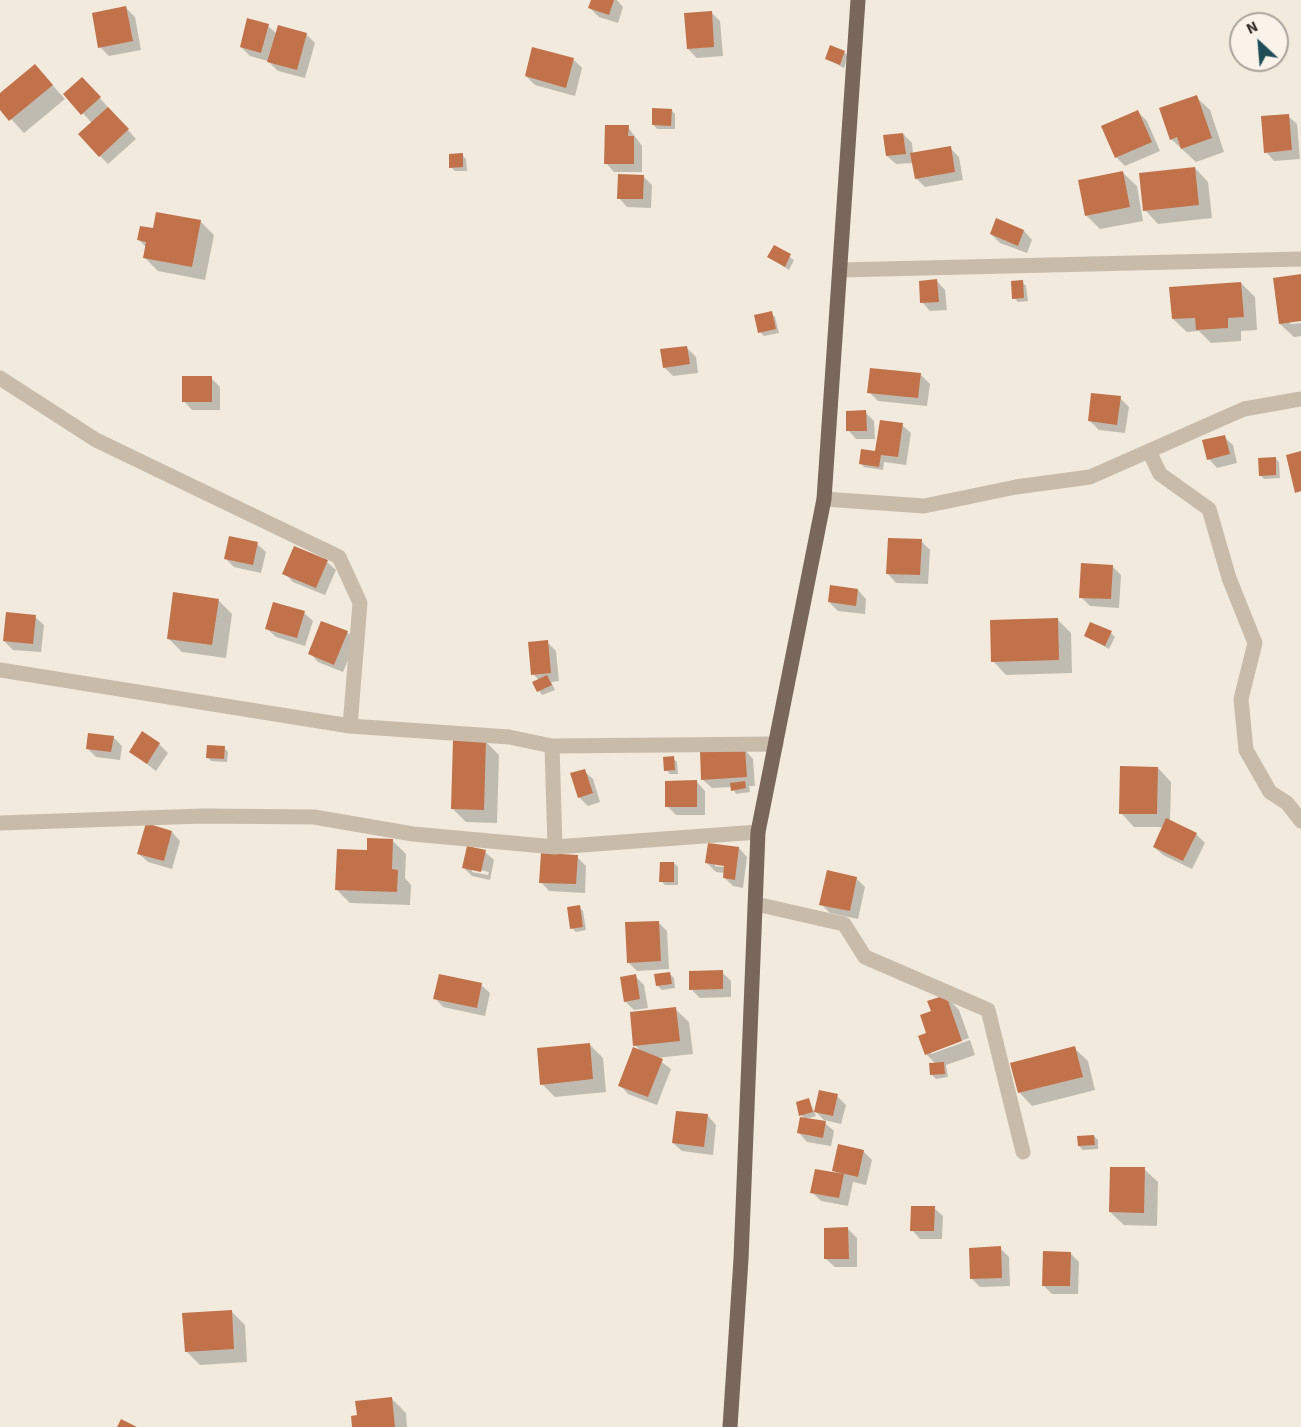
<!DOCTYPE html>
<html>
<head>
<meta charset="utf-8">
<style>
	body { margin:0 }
	#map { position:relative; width:1301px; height:1427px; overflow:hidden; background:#f1eadd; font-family:"Source Sans 3",sans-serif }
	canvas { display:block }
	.north { position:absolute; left:1229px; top:12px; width:60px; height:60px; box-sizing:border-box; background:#f9f3e9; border:2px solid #aba49c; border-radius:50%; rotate:334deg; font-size:16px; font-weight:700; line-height:24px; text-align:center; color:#372e29 }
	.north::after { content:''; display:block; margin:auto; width:21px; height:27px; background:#204e57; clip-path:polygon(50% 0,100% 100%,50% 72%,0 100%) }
</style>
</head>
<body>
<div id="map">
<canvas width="1301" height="1427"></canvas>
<div class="north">N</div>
</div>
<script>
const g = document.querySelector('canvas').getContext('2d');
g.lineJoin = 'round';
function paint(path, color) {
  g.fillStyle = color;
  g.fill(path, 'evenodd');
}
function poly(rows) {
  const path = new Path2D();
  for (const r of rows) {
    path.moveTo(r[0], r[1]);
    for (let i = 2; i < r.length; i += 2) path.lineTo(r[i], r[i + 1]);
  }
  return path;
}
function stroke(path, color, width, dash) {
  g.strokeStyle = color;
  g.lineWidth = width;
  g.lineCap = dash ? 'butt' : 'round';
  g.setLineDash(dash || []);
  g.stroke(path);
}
paint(poly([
	[593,0,617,0,623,7,618,23,599,17,590,8],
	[126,8,135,17,141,50,109,56,100,47],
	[711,12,720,21,723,56,697,58,688,49],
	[268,26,277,34,306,34,315,43,305,78,278,71,268,61,250,56,241,47],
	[533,49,574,60,582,68,575,96,535,85,526,76],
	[844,52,848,56,844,68,827,59],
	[35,66,65,99,24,133,0,107,0,95],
	[90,87,136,139,108,164,100,156,92,123,65,94],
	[1196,97,1210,110,1224,152,1196,162,1171,139],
	[671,110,675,114,675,129,657,129,653,124],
	[1138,112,1147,121,1160,151,1125,166,1116,157],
	[1288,116,1297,124,1300,159,1274,161,1266,152],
	[628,127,642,146,642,172,614,172,606,163],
	[903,134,912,143,913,154,950,148,959,157,963,180,925,187,916,178,913,163,896,164,887,156],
	[462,155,466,159,467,171,455,171,451,167],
	[1195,168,1208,182,1212,218,1158,224,1145,210],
	[1123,173,1137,186,1143,221,1100,229,1087,216],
	[643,176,652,185,651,208,627,207,619,198],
	[200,221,214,235,205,280,158,271,145,258,147,248,139,240,154,230],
	[1024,231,1032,240,1027,253,1000,243,991,234],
	[774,247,794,260,789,270,769,257],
	[1301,275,1301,320,1290,321,1290,324,1301,323,1301,336,1294,337,1280,324],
	[937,281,945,290,947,310,930,311,922,302],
	[1022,282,1026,286,1028,301,1018,302,1014,298],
	[1241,283,1255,297,1257,330,1241,331,1241,341,1211,343,1199,331,1187,332,1173,319],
	[771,313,775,317,779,333,764,336,760,332],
	[687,348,696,357,698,373,673,376,664,367],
	[921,375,930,384,927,406,878,401,869,392],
	[211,378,220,387,220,410,192,410,184,401],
	[1120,398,1129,407,1125,433,1099,430,1090,421],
	[865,412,874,421,875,439,856,439,848,430],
	[902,425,911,433,906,465,884,462,883,470,864,467,860,463,876,452],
	[1224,437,1233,445,1237,463,1217,468,1209,459],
	[1275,458,1279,462,1280,478,1264,479,1260,475],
	[921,541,930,550,928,584,896,583,888,574],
	[257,544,266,552,261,573,234,567,225,558],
	[327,562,336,570,325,595,293,582,284,573],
	[1112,566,1121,575,1119,608,1090,606,1081,597],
	[858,590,866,599,865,614,838,611,829,602],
	[218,600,232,614,226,658,182,652,168,638],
	[304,613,313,621,305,646,276,637,267,629],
	[35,617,44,625,41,652,13,650,4,641],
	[1057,619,1071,633,1072,673,1006,675,993,661],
	[347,632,356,641,343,672,318,662,310,653],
	[1111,633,1115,637,1109,649,1085,636],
	[547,642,556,651,559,681,551,682,555,690,542,695,534,683,539,680,533,674],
	[113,737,122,746,120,760,96,757,87,748],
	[485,741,499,755,497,823,466,822,452,808],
	[159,744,168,753,156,771,131,752],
	[224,748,228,752,227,762,211,761,207,757],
	[745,750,753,759,755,786,749,786,750,792,736,794,732,787,712,788,703,780],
	[673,758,677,762,678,774,670,774,666,770],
	[1158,768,1171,782,1170,822,1196,834,1205,843,1192,869,1163,855,1154,847,1164,827,1134,827,1121,813],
	[584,771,593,779,600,802,588,806,579,797],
	[697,782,705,791,705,815,676,815,667,806],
	[172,832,180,841,172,869,148,862,139,854],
	[392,840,406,854,405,878,411,885,410,905,350,903,336,889,368,852],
	[739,848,747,857,743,888,733,886,724,877,725,873,716,872,707,863],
	[715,863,732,865,731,868,715,866],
	[485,852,494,860,490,880,472,876,463,867],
	[472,868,489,872,488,875,472,872],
	[577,857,586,866,585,893,549,891,541,882],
	[674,863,678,867,678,885,665,885,661,881],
	[856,878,865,887,858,919,830,913,821,904],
	[579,907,583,911,586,930,576,932,572,928],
	[658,922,667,931,669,969,637,971,628,962],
	[722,972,731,981,731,997,700,998,691,989],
	[670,974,674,978,675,988,662,990,658,986],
	[635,976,644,985,648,1008,634,1010,625,1001],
	[481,985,490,993,485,1016,443,1007,435,998],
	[946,996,959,1010,969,1038,931,1051,931,1054,970,1040,975,1055,946,1065,948,1077,936,1079,932,1075,936,1064,926,1054,928,1034,932,1012],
	[675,1009,689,1022,693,1054,656,1058,671,1069,657,1105,628,1094,620,1085,642,1052,635,1045],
	[589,1044,603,1058,606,1092,555,1097,542,1084],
	[1074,1048,1088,1061,1095,1090,1032,1106,1019,1092],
	[837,1096,846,1105,841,1124,824,1120,815,1111],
	[809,1100,816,1116,805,1119,801,1115],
	[708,1116,716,1125,713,1155,682,1151,673,1143],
	[825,1123,834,1131,831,1146,807,1142,799,1133],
	[1094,1136,1098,1140,1098,1149,1083,1150,1079,1146],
	[863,1151,872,1160,866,1185,853,1182,848,1206,821,1201,812,1192,837,1174,834,1170],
	[1144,1169,1158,1182,1157,1226,1124,1225,1110,1212],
	[934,1208,943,1216,942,1239,920,1239,912,1230],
	[848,1229,857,1238,857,1267,835,1267,826,1259],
	[1000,1248,1009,1257,1010,1286,980,1287,971,1278],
	[1070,1253,1079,1262,1078,1294,1052,1294,1043,1285],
	[231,1311,245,1325,247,1362,200,1365,187,1352],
	[392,1399,406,1413,407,1427,353,1427]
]), '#0003');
paint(poly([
	[591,0,614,0,609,15,588,8],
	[126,6,133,41,98,48,92,13],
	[712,11,714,47,687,49,684,13],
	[247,18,269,24,261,53,240,47],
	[278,25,307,33,297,70,267,62],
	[830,45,845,51,840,65,825,59],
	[532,47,574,58,566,88,525,76],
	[35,64,53,85,9,121,0,110,0,93],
	[82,77,101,97,81,115,63,94],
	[1197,95,1212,138,1181,149,1177,137,1170,140,1159,108],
	[108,107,129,129,99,157,78,134],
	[652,108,672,109,671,126,652,125],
	[1138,110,1152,142,1115,158,1101,126],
	[1289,114,1292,150,1264,153,1261,116],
	[605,125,629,125,628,136,634,136,634,164,604,164],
	[903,133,906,154,886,156,883,135],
	[951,146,955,172,915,179,910,153],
	[463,153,463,167,449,168,449,154],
	[1195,167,1199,205,1143,211,1139,173],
	[1123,171,1130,207,1085,216,1078,180],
	[618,174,644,175,643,199,617,199],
	[156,212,201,220,192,267,143,258,146,242,137,240,140,226,153,228],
	[996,218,1024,230,1018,246,990,234],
	[774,245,791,254,785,267,767,257],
	[1301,274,1301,321,1279,324,1273,278],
	[937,279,939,302,920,303,919,281],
	[1023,280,1024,298,1012,299,1011,281],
	[1241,282,1244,317,1228,318,1228,328,1196,330,1195,318,1172,319,1169,287],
	[772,311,776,329,758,333,754,315],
	[687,346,690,364,663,368,660,349],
	[870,368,921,373,918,398,867,393],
	[182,376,212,376,212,402,182,402],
	[1091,393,1121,396,1117,425,1088,421],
	[866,410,867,431,846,431,846,411],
	[880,420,903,423,898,457,881,455,879,467,859,464,861,449,875,451],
	[1225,435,1230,454,1207,460,1202,440],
	[1301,451,1301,491,1295,493,1286,455],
	[1276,457,1276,475,1259,476,1258,458],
	[229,536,258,542,253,565,224,559],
	[888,538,922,539,920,575,886,574],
	[294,546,328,560,316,588,282,574],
	[1081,563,1113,565,1111,599,1079,598],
	[830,585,858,589,856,606,828,602],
	[173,592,219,599,212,645,167,639],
	[273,602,305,611,297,638,265,629],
	[6,612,36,615,33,644,3,641],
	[1058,618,1059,660,991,662,990,620],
	[321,621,348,631,334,665,308,654],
	[1090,622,1112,631,1105,646,1084,636],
	[548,640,551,673,531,675,528,642],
	[547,675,552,685,537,692,532,682],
	[142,731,160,743,147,764,129,752],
	[88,733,114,736,111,752,86,749],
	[453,739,486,740,484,810,451,809],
	[207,745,225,746,224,759,206,758],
	[745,748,747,777,701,780,700,751],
	[674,756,675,770,664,771,663,757],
	[1120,766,1158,767,1157,814,1119,814],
	[585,769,593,793,578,798,570,773],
	[697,780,697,807,665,807,665,781],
	[745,781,746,788,731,791,730,783],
	[1166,818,1197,833,1183,861,1153,847],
	[146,823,172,831,164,861,137,854],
	[367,838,393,839,392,869,398,870,397,892,335,890,337,849,367,850],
	[708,843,739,847,735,880,723,878,724,866,705,863],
	[467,846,486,850,481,872,462,868],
	[541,853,578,855,576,884,539,883],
	[660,862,674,862,674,882,659,882],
	[827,870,857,877,850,911,819,905],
	[580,905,583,927,570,929,567,907],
	[659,921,661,961,627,963,625,922],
	[723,970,723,989,689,990,689,971],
	[670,972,672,984,656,986,654,974],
	[439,974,482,983,477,1008,433,999],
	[636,974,640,999,624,1002,620,977],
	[946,995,962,1041,925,1055,918,1036,926,1033,920,1015,931,1011,927,1001],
	[676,1007,680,1041,633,1046,630,1012],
	[590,1043,593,1079,540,1085,537,1048],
	[1075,1046,1083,1077,1018,1093,1010,1063],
	[633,1047,663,1059,648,1097,618,1086],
	[944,1062,945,1074,930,1075,929,1063],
	[819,1090,838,1094,833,1116,814,1112],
	[809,1098,813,1112,799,1116,796,1102],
	[676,1111,708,1114,704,1147,672,1143],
	[800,1117,826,1121,823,1138,797,1133],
	[1094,1135,1095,1145,1078,1146,1077,1136],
	[838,1144,864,1150,858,1177,832,1171],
	[1110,1167,1145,1167,1144,1213,1109,1212],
	[815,1169,844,1174,839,1198,810,1193],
	[911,1206,935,1206,934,1231,910,1231],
	[848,1227,849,1259,824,1259,824,1228],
	[1001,1246,1002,1278,970,1279,969,1248],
	[1043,1251,1071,1252,1070,1286,1042,1286],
	[232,1310,234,1349,185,1352,182,1313],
	[392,1397,395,1427,352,1427,351,1416,357,1415,355,1401],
	[121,1419,137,1427,117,1427]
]), '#c1724b');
stroke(poly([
	[840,270,1301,259],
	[0,378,96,440,339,557,360,603,350,726,509,737,552,746,555,847],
	[1149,451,1160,474,1209,509,1229,578,1255,643,1241,699,1246,750,1270,792,1287,803,1301,821],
	[824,499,924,506,1016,487,1090,477,1244,409,1301,399],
	[0,670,350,726],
	[552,746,776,744],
	[0,823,203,816,314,817,413,834,555,847,758,832],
	[756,904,844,924,865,957,988,1010,1023,1152]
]), '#c9bba9', 15);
stroke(poly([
	[730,1427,741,1259,758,832,824,499,858,0]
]), '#78675a', 15);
</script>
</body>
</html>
